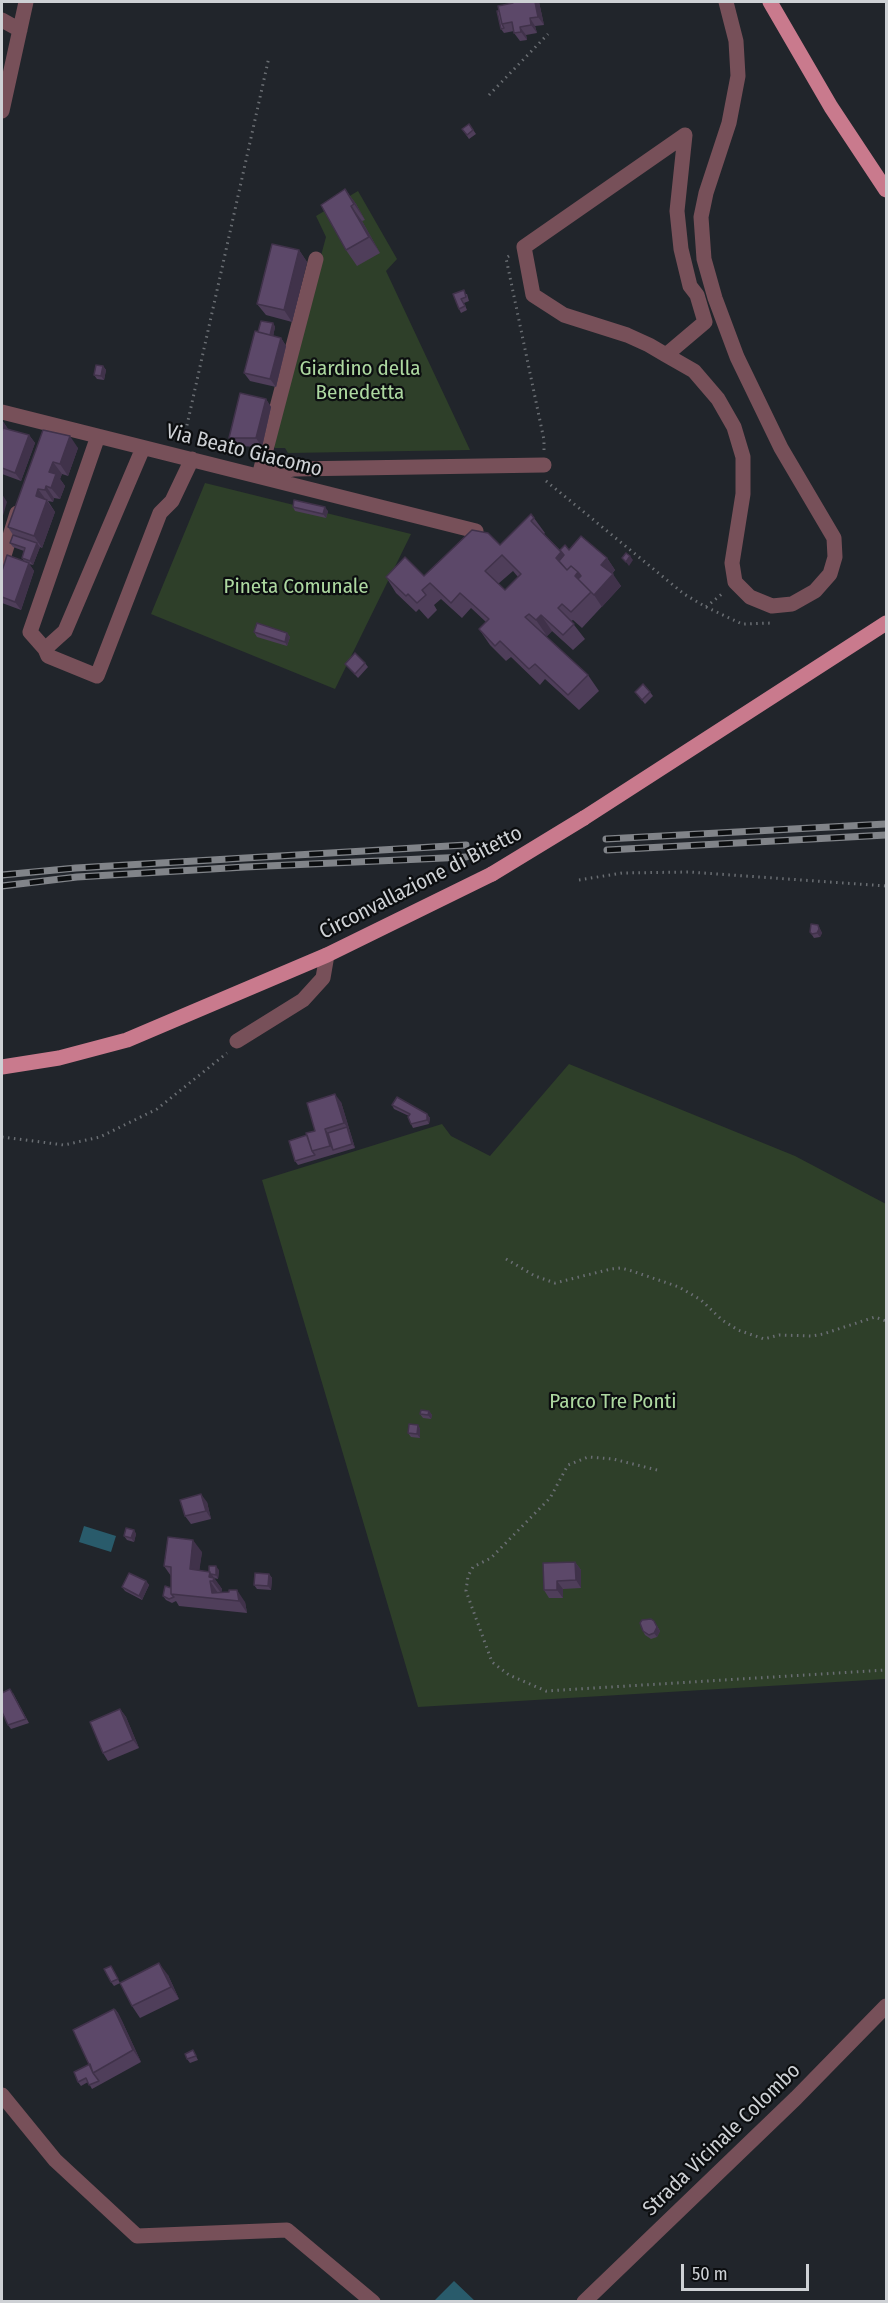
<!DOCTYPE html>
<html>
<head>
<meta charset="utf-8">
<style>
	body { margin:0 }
	#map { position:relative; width:888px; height:2303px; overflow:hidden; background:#21252b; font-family:"Fira Sans Condensed",sans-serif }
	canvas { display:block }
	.frame { position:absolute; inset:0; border:3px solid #ced1d5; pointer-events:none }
	.scale { position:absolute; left:681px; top:2264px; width:128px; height:27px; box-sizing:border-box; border:3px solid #ced1d5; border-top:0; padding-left:8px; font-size:18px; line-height:21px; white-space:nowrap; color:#ced1d5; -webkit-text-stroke:4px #0c0e10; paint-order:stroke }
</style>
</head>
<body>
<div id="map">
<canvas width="888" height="2303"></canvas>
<div class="frame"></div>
<div class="scale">50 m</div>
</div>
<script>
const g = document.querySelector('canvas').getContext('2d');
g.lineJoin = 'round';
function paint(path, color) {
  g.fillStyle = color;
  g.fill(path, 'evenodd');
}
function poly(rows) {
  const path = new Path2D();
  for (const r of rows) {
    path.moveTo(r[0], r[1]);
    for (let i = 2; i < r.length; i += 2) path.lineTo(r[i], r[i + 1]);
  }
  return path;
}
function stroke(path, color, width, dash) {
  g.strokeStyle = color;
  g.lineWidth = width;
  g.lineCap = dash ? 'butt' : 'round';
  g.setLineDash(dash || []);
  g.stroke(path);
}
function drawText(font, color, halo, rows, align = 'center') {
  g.font = font + ' "Fira Sans Condensed",sans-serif';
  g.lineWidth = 4.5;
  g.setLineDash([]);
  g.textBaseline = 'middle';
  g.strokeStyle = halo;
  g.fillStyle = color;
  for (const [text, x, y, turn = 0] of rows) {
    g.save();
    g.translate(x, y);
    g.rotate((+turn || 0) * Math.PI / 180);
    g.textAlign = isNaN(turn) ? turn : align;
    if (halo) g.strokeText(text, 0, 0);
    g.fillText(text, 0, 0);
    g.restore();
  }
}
paint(poly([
	[358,191,397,259,386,271,470,450,288,453,285,448,275,448,271,441,326,237,316,216],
	[205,483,411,534,335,689,151,614],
	[569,1064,795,1156,886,1204,886,1679,418,1707,262,1180,442,1124,451,1136,490,1156]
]), '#2e3f29');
paint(poly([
	[84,1526,116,1536,111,1552,79,1542],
	[454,2281,475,2301,434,2301]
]), '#295b6b');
stroke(poly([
	[489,95,548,34],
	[509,256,506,258,544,440,544,451],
	[183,443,269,57],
	[546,481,684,594,706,607,723,593],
	[706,607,742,624,773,623],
	[579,880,622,873,689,872,886,886],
	[2,1137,64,1145,100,1137,157,1109,227,1053],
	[506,1259,535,1276,555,1283,611,1269,621,1268,632,1271,679,1287,701,1300,722,1320,738,1330,764,1339,779,1335,812,1336,823,1334,875,1317,886,1321],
	[657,1470,613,1459,588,1457,568,1465,550,1498,491,1558,473,1567,468,1576,466,1591,492,1662,509,1675,546,1691,886,1670]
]), '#6a6e73', 3, [1.5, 4.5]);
stroke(poly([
	[2,20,20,30],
	[2,111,26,2],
	[316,259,259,476,294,469,544,465],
	[666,355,705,322,697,295,690,286,681,249,677,211,685,135,524,247,533,295,564,315,627,335,649,345,666,355,694,371,718,399,734,427,743,457,743,494,732,563,735,582,750,597,772,606,792,604,815,591,830,574,835,557,834,538,781,448,737,357,715,298,704,259,701,217,706,193,729,123,738,76,736,41,726,2],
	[2,412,476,531],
	[98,436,30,632,45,649,65,631,143,448],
	[2,562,17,513],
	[45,649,48,656,97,676,160,513,172,501,192,459],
	[237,1041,303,1000,323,978,327,955],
	[2,2095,55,2160,137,2236,287,2230,373,2302],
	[584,2302,796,2098,886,2006]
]), '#775059', 15);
stroke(poly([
	[770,2,831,107,886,190],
	[584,818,886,623],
	[2,1067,59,1058,127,1040,327,955,492,874]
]), '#c97a8d', 15);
const rail = poly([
	[606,839,886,824],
	[607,850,886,835],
	[2,875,76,868,466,845],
	[2,886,77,877,245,867,466,857]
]);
stroke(rail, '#818489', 7);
stroke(rail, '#0c0e10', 4.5, [14]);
stroke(poly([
	[492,874,584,818]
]), '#c97a8d', 15);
paint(poly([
	[512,2,539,2,544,25,535,26,537,33,526,35,527,40,520,41,514,33,514,31,504,33,501,29,497,11,513,3],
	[469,124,476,134,469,139,462,129],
	[345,189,356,204,365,220,362,221,380,253,357,266,346,250],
	[299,250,307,262,292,322,266,315,257,304],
	[453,294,467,294,469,301,464,303,467,310,461,313,459,309],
	[273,323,275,327,273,336,281,338,286,346,276,387,250,381,244,373,258,332],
	[103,366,106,370,104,380,97,379,94,375],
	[266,399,271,407,262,447,235,446,229,438],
	[2,420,8,429,29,435,35,443,21,481,2,474],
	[43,430,78,448,68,476,62,474,60,479,65,486,60,499,54,498,53,502,48,501,55,512,42,548,40,547,33,565,29,564,34,571,21,610,2,603,2,571,24,561,22,558,24,551,13,547,10,543,13,535,8,527],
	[293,507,328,511,326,518,295,511],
	[534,518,545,533,544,534,560,550,569,550,607,558,615,570,612,574,621,586,582,628,573,620,571,621,585,639,573,650,552,631,547,636,539,630,588,675,599,691,579,710,545,679,540,685,511,657,506,661,490,645,479,629,486,622,471,608,462,618,441,599,434,605,437,610,428,619,419,609,416,612,396,593,386,577,424,576,500,545],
	[513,571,518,577,505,590,498,584],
	[254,632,287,633,290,637,287,646,257,637],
	[365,663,368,667,358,678,345,664],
	[635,692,650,692,653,696,645,704],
	[818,925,822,933,820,937,814,938,810,932],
	[341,1102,355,1148,298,1165,295,1161,307,1135,315,1131],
	[392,1105,427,1114,430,1118,429,1124,413,1128,411,1124,409,1116,394,1109],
	[429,1411,432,1415,431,1419,423,1418,420,1414],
	[418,1425,420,1429,420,1438,411,1437,408,1433],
	[207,1502,211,1519,191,1524,185,1516],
	[134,1530,136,1534,134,1542,127,1540,124,1536],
	[202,1552,199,1570,209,1572,219,1570,218,1579,214,1578,222,1589,221,1593,245,1602,247,1613,179,1606,176,1601,172,1603,166,1600,163,1596,171,1588,171,1576,164,1566],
	[575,1562,581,1570,581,1588,563,1589,563,1598,549,1598,544,1590],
	[269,1574,272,1578,271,1590,257,1589,254,1585],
	[146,1581,149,1585,142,1600,125,1591,122,1587],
	[654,1621,660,1631,657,1637,651,1639,645,1635,643,1631],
	[13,1693,29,1723,11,1729,8,1725],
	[120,1709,126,1717,139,1748,108,1761,103,1753],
	[111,1966,120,1983,168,1975,179,1999,140,2018,132,2006,120,1983,114,1986,111,1982],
	[114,2009,115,2009,118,2013,122,2021,141,2062,92,2089,88,2082,81,2086,78,2082,90,2064],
	[193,2050,198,2060,190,2063,187,2059]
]), '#4f3e5a');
paint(poly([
	[535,2,539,2,544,25,538,17],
	[530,18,535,26,537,33,531,25],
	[520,27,526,35,527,40,521,32],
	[345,189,356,204,365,220,354,204],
	[351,206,362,221,380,253,369,237],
	[299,250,307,262,292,322,284,310],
	[273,323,275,327,272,342,269,338],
	[281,338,286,346,276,387,270,379],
	[103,366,106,370,104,380,101,376],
	[266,399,271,407,262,447,256,438],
	[2,420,10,432,2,453],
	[29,435,35,443,21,481,15,473],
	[70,436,78,448,68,476,60,464],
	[53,462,62,474,60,479,65,486,60,499,51,488,49,472],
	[46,486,54,498,53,502,45,490],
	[38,489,55,512,42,548,34,536,36,496],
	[2,494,7,502,2,519],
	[325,507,328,511,326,518,323,514],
	[37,543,40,547,33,565,30,561],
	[561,552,572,567,568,572,556,558],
	[630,556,633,560,629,566,626,562],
	[607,558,615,570,609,576,601,565],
	[29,563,34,571,21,610,15,602],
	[578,572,589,588,575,576],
	[613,574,621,586,602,607,594,595],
	[541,615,552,631,547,636,536,620],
	[287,633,290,637,287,646,285,642],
	[818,925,822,933,820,937,817,933],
	[335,1094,341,1102,355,1148,352,1144,347,1127,344,1123],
	[427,1114,430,1118,429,1124,427,1120],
	[325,1129,331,1137,333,1150,330,1146],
	[429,1411,432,1415,431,1419,428,1415],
	[418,1425,420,1429,420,1438,417,1434],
	[201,1494,207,1502,211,1519,206,1511],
	[134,1530,136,1534,134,1542,131,1538],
	[193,1540,202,1552,198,1581,190,1569],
	[575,1562,581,1570,581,1588,576,1580],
	[216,1566,219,1570,218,1579,216,1575],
	[210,1572,222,1589,221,1593,209,1577],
	[269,1574,272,1578,271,1590,268,1586],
	[146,1581,149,1585,142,1600,139,1596],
	[210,1581,218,1593,212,1593],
	[557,1581,563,1589,563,1598,557,1590],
	[237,1590,245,1602,247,1613,239,1601],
	[654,1621,660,1631,657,1637,654,1633],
	[120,1709,126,1717,139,1748,133,1740],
	[159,1963,168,1975,179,1999,171,1987],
	[114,2009,119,2017,115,2009,118,2013,122,2021,141,2062,133,2050]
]), '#40324a');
const building = poly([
	[512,2,535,2,538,17,530,18,531,25,520,27,521,32,514,33,512,22,502,24,498,6,513,3,512,2],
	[497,11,499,11,502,24,504,28,501,29,497,11],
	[469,124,473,130,467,135,462,129,469,124],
	[345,189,354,204,351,206,369,237,346,250,321,205,345,189],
	[272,244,299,250,284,310,257,304,272,244],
	[464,290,466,297,461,299,465,306,459,309,453,294,464,290],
	[261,321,273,323,270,335,258,332,261,321],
	[255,331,281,338,270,379,244,373,255,331],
	[96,365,103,366,101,376,94,375,96,365],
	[240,393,266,399,256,438,229,438,240,393],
	[3,428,29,435,15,473,2,468,2,432,3,428],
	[43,430,70,436,60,464,53,462,49,472,56,474,51,488,46,486,45,490,38,489,36,496,47,500,34,536,8,527,43,430],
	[294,500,325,507,323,514,293,507,294,500],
	[531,514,534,518,531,521,561,552,556,558,567,570,571,566,578,572,575,576,591,592,571,612,562,604,558,608,574,624,563,635,541,615,536,620,529,614,525,617,588,675,568,695,535,664,529,669,500,641,495,646,479,629,489,619,460,593,451,603,430,583,422,590,426,595,417,603,408,594,406,596,386,577,405,557,424,576,472,530,488,533,500,545,531,514],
	[502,555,521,574,505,590,485,571,502,555],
	[13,535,37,543,30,561,22,558,25,548,10,543,13,535],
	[581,536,607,558,601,565,613,574,594,595,578,579,581,576,578,572,571,566,567,570,559,561,564,555,560,550,565,545,569,550,581,536],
	[626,553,630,556,626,562,622,558,626,553],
	[7,555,29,563,15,602,2,597,2,571,7,555],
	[257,623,287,633,285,642,254,632,257,623],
	[355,653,365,663,355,674,345,664,355,653],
	[643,684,650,692,642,700,635,692,643,684],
	[811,924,818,925,819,929,817,933,812,934,810,932,811,924],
	[335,1094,344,1123,325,1129,330,1146,312,1151,306,1133,315,1131,307,1103,335,1094],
	[397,1097,427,1114,427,1120,411,1124,408,1117,410,1114,392,1105,397,1097],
	[347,1127,352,1144,333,1150,328,1133,347,1127],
	[307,1135,312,1151,315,1155,295,1161,289,1141,307,1135],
	[421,1410,429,1411,428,1415,420,1414,421,1410],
	[409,1424,418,1425,417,1434,408,1433,409,1424],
	[201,1494,206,1511,185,1516,180,1500,201,1494],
	[126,1528,134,1530,131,1538,124,1536,126,1528],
	[168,1537,193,1540,190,1569,210,1572,209,1577,214,1578,213,1581,210,1581,212,1593,229,1592,229,1590,237,1590,239,1601,171,1594,171,1567,164,1566,168,1537],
	[575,1562,576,1580,557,1581,557,1590,544,1590,543,1563,575,1562],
	[209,1566,216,1566,216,1575,211,1574,209,1572,209,1566],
	[129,1573,146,1581,139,1596,122,1587,129,1573],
	[255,1573,269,1574,268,1586,254,1585,255,1573],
	[165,1586,171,1588,171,1594,174,1597,169,1599,163,1596,165,1586],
	[651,1619,654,1621,657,1627,654,1633,649,1635,643,1631,640,1623,642,1620,651,1619],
	[10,1689,26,1719,8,1725,2,1712,2,1693,10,1689],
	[120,1709,133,1740,103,1753,90,1722,120,1709],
	[159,1963,171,1987,132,2006,120,1983,159,1963],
	[111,1966,118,1979,111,1982,104,1969,111,1966],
	[114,2009,133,2050,93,2073,73,2030,114,2009],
	[193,2050,196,2056,187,2059,185,2054,193,2050],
	[90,2064,93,2073,99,2081,89,2085,86,2078,78,2082,74,2072,90,2064]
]);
paint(building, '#5c4869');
stroke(building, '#40324a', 1.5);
drawText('21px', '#add8a0', '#0c0e10', [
	["Giardino della",360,369],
	["Benedetta",360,393],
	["Pineta Comunale",296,587],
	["Parco Tre Ponti",613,1402]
]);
drawText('21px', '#ced1d5', '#0c0e10', [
	["Via Beato Giacomo",244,451,14],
	["Circonvallazione di Bitetto",421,883,-27],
	["Strada Vicinale Colombo",722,2140,-44]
]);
</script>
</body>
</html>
